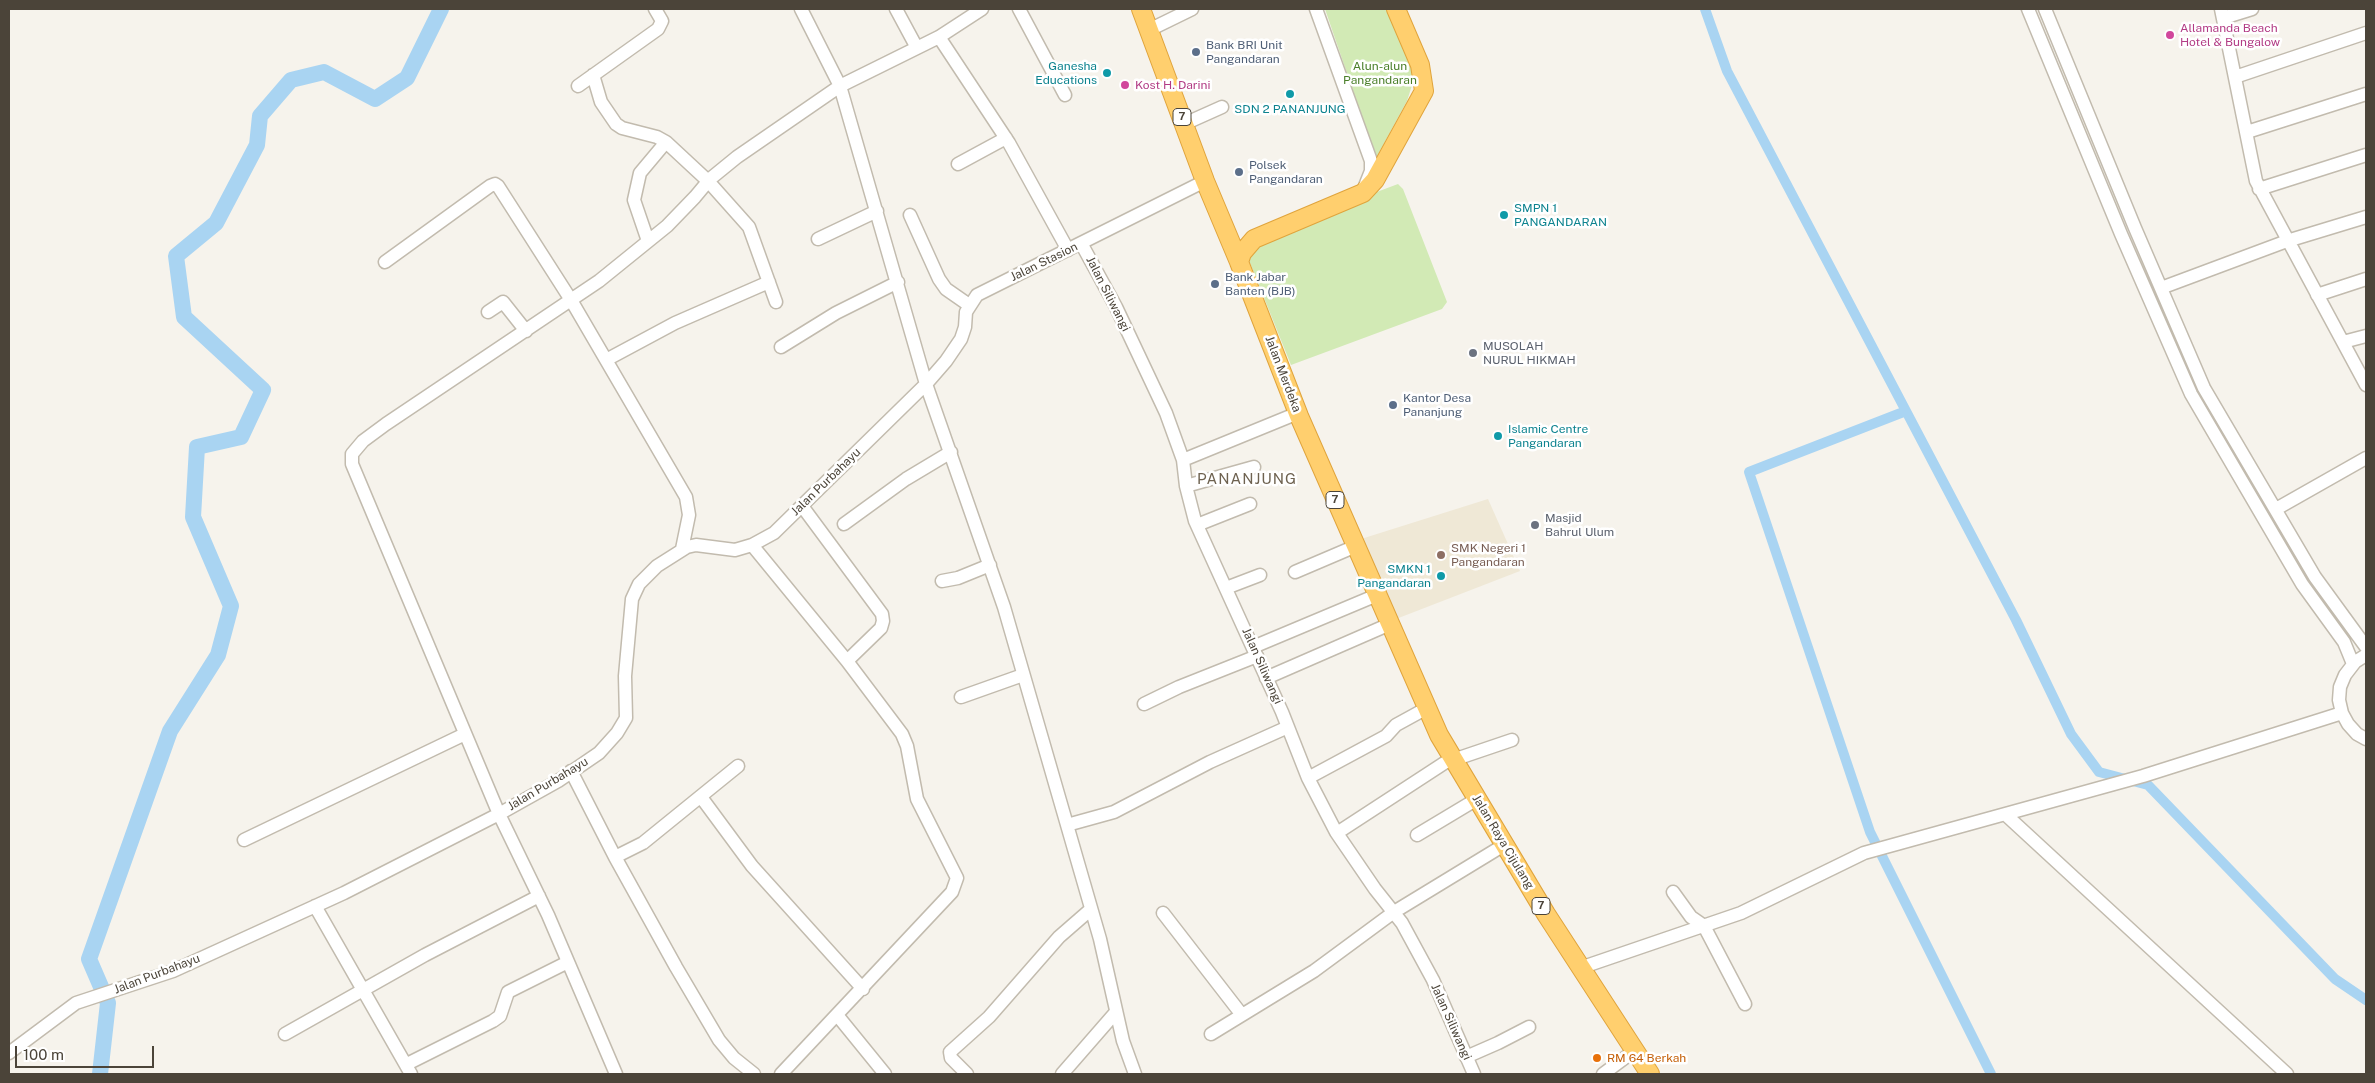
<!DOCTYPE html>
<html>
<head>
<meta charset="utf-8">
<style>
	body { margin:0 }
	#map { position:relative; width:2375px; height:1083px; overflow:hidden; background:#f6f3ec; font-family:"Public Sans",sans-serif }
	canvas { display:block }
	.frame { position:absolute; inset:0; border:10px solid #4b4439; pointer-events:none }
	.scale { position:absolute; left:15px; top:1046px; width:139px; height:22px; box-sizing:border-box; border:2px solid #4b4439; border-top:0; padding-left:6px; font-size:15px; line-height:18px; white-space:nowrap; color:#4b4439; -webkit-text-stroke:4px #fff; paint-order:stroke }
</style>
</head>
<body>
<div id="map">
<canvas width="2375" height="1083"></canvas>
<div class="frame"></div>
<div class="scale">100 m</div>
</div>
<script>
const g = document.querySelector('canvas').getContext('2d');
g.lineJoin = 'round';
function paint(path, color) {
  g.fillStyle = color;
  g.fill(path, 'evenodd');
}
function poly(rows) {
  const path = new Path2D();
  for (const r of rows) {
    path.moveTo(r[0], r[1]);
    for (let i = 2; i < r.length; i += 2) path.lineTo(r[i], r[i + 1]);
  }
  return path;
}
function stroke(path, color, width, dash) {
  g.strokeStyle = color;
  g.lineWidth = width;
  g.lineCap = dash ? 'butt' : 'round';
  g.setLineDash(dash || []);
  g.stroke(path);
}
function drawText(font, color, halo, rows, align = 'center') {
  g.font = font + ' "Public Sans",sans-serif';
  g.lineWidth = 5;
  g.setLineDash([]);
  g.textBaseline = 'middle';
  g.strokeStyle = halo;
  g.fillStyle = color;
  for (const [text, x, y, turn = 0] of rows) {
    g.save();
    g.translate(x, y);
    g.rotate((+turn || 0) * Math.PI / 180);
    g.textAlign = isNaN(turn) ? turn : align;
    if (halo) g.strokeText(text, 0, 0);
    g.fillText(text, 0, 0);
    g.restore();
  }
}
paint(poly([
	[1488,499,1520,571,1396,619,1361,539]
]), '#efe8d6');
paint(poly([
	[1325,9,1388,9,1413,73,1413,82,1407,101,1376,158],
	[1398,184,1403,189,1447,302,1442,309,1291,365,1248,258,1250,249,1342,205]
]), '#d2eab5');
stroke(poly([
	[1705,9,1727,71,2016,620,2071,734,2099,772,2148,785,2335,979,2366,1000],
	[1906,411,1749,472,1870,832,1991,1074]
]), '#a9d4f2', 10);
stroke(poly([
	[100,1074,108,1003,89,959,170,731,218,655,231,606,193,517,197,447,241,437,263,390,184,317,176,256,216,223,257,145,260,116,291,80,324,72,375,99,407,78,441,9]
]), '#a9d4f2', 16);
const minor = poly([
	[801,9,840,86,926,384,1004,607,1100,939,1123,1041,1135,1074],
	[896,9,917,48],
	[1019,9,1065,95],
	[1316,9,1371,161,1371,171,1365,186],
	[2028,9,2121,234,2191,394,2302,584,2344,642,2353,664],
	[2045,9,2135,228,2204,388,2315,577,2366,647],
	[2221,9,2256,181,2366,385],
	[2223,18,2252,9],
	[1149,30,1192,9],
	[939,37,1009,143,1068,250],
	[593,75,601,102,616,124,622,128,657,137,666,142,708,181,749,227,776,302],
	[2235,77,2366,33],
	[578,86,658,29,662,21,655,9],
	[1184,124,1222,107],
	[2247,132,2366,94],
	[958,164,1006,138],
	[2259,189,2366,155],
	[910,215,939,279,946,289,969,305],
	[818,239,877,211],
	[648,241,634,200,640,173,666,142],
	[1081,243,1116,307,1166,413,1183,460,1186,486,1195,521,1282,712,1308,778,1336,832,1375,889,1402,923,1433,980,1474,1074],
	[385,262,490,186,495,184,498,186,571,300,686,497,689,515,682,549],
	[2161,288,2287,241,2366,217],
	[2317,295,2366,279],
	[488,312,503,302,526,331],
	[2343,342,2366,336],
	[781,347,836,313,898,282],
	[606,360,675,323,769,282],
	[1183,460,1298,413],
	[1186,486,1254,467],
	[802,506,882,614,883,621,881,628,847,661],
	[2276,509,2366,458],
	[844,524,906,479,951,452],
	[1197,525,1250,504],
	[752,545,847,661,902,734,907,746,917,799,957,878,952,892,781,1074],
	[1295,572,1356,546],
	[942,581,958,578,990,565],
	[1226,588,1260,575],
	[1253,647,1377,595],
	[2366,655,2355,662,2345,675,2340,687,2339,700,2342,713,2348,724,2357,734,2366,739],
	[1266,678,1390,624],
	[961,697,1023,675],
	[1144,704,1179,687,1257,656],
	[1453,760,1512,740],
	[571,771,615,857,676,967,719,1040,734,1058,754,1074],
	[1308,778,1386,736,1396,725,1427,708],
	[701,797,752,866,863,989],
	[2006,815,2287,1074],
	[1067,825,1114,812,1210,762,1288,727],
	[1337,833,1452,758],
	[1417,835,1477,799],
	[244,840,465,734],
	[615,857,643,843,738,766],
	[1673,892,1691,917,1704,926,1745,1004],
	[315,906,411,1074],
	[1163,913,1242,1015],
	[1580,968,1741,913,1864,853,2143,776,2342,713],
	[837,1015,885,1074],
	[285,1034,425,955,539,896],
	[1211,1034,1314,971,1394,912,1504,845],
	[9,1053,76,1003,173,971,344,893,499,814,558,781,599,753,617,733,626,718,625,676,632,599,639,584,657,566,687,547,696,545,735,550,752,545,774,533,926,384,946,361,961,339,965,327,966,312,977,295,1205,181],
	[1466,1057,1498,1043,1529,1027],
	[407,1064,493,1021,500,1016,508,992,568,962],
	[616,1074,548,915,499,814,352,464,352,454,363,441,386,424,599,281,667,226,695,197,710,179,737,157,840,86,939,37,982,9],
	[967,1074,951,1058,950,1052,989,1017,1059,937,1090,910],
	[1062,1074,1116,1012],
	[1603,1074,1634,1051]
]);
const highway = poly([
	[1141,9,1205,181,1239,262,1299,416,1439,735,1546,914,1650,1074],
	[1239,262,1242,253,1254,239,1363,193,1375,180,1424,91,1420,65,1396,9]
]);
stroke(minor, '#c2bbae', 15);
stroke(highway, '#e0a43c', 20);
stroke(minor, '#fff', 12);
stroke(highway, '#ffcf6e', 18);
for (const [x, y, r, color] of [
	[2170,35,5,"#d1479c"],
	[1196,52,5,"#5c6f8a"],
	[1107,73,5,"#0f9aa8"],
	[1125,85,5,"#d1479c"],
	[1290,94,5,"#0f9aa8"],
	[1239,172,5,"#5c6f8a"],
	[1504,215,5,"#0f9aa8"],
	[1215,284,5,"#5c6f8a"],
	[1473,353,5,"#6b7280"],
	[1393,405,5,"#5c6f8a"],
	[1498,436,5,"#0f9aa8"],
	[1535,525,5,"#6b7280"],
	[1441,555,5,"#8d6e63"],
	[1441,576,5,"#0f9aa8"],
	[1597,1058,5,"#e8710a"]
]) {
  const dot = new Path2D();
  dot.arc(x, y, r, 0, 2 * Math.PI);
  g.fillStyle = color;
  g.fill(dot);
  stroke(dot, '#fff', 2);
}
for (const [x, y, w] of [
	[1182,117,18],
	[1335,500,18],
	[1541,906,18]
]) {
  const box = new Path2D();
  box.roundRect(x - w / 2, y - 8.5, w, 17, 4);
  g.fillStyle = '#fff';
  g.fill(box);
  stroke(box, '#4b4439', 1);
}
drawText('bold 11px', '#4b4439', null, [
	["7",1182,117],
	["7",1335,500],
	["7",1541,906]
]);
drawText('12px', '#b23c85', '#fff', [
	["Allamanda Beach",2180,28],
	["Hotel & Bungalow",2180,42],
	["Kost H. Darini",1135,85]
], 'left');
drawText('12px', '#4e5e75', '#fff', [
	["Bank BRI Unit",1206,45],
	["Pangandaran",1206,59],
	["Polsek",1249,165],
	["Pangandaran",1249,179],
	["Bank Jabar",1225,277],
	["Banten (BJB)",1225,291],
	["Kantor Desa",1403,398],
	["Pananjung",1403,412]
], 'left');
drawText('12px', '#0d838f', '#fff', [
	["Ganesha",1097,66],
	["Educations",1097,80],
	["SDN 2 PANANJUNG",1290,109,"center"],
	["SMPN 1",1514,208,"left"],
	["PANGANDARAN",1514,222,"left"],
	["Islamic Centre",1508,429,"left"],
	["Pangandaran",1508,443,"left"],
	["SMKN 1",1431,569],
	["Pangandaran",1431,583]
], 'right');
drawText('12px', '#4a7f2a', '#fff', [
	["Alun-alun",1380,66],
	["Pangandaran",1380,80]
]);
drawText('12px', '#4b4439', '#fff', [
	["Jalan Stasion",1044,262,-26],
	["Jalan Siliwangi",1108,294,63],
	["Jalan Merdeka",1283,374,69],
	["Jalan Purbahayu",826,482,-44],
	["Jalan Siliwangi",1262,666,66],
	["Jalan Purbahayu",548,784,-31],
	["Jalan Raya Cijulang",1503,842,59],
	["Jalan Purbahayu",157,974,-21],
	["Jalan Siliwangi",1451,1022,66]
]);
drawText('12px', '#5b616d', '#fff', [
	["MUSOLAH",1483,346],
	["NURUL HIKMAH",1483,360],
	["Masjid",1545,518],
	["Bahrul Ulum",1545,532]
], 'left');
drawText('12px', '#785e54', '#fff', [
	["SMK Negeri 1",1451,548],
	["Pangandaran",1451,562]
], 'left');
drawText('12px', '#c56008', '#fff', [
	["RM 64 Berkah",1607,1058]
], 'left');
g.letterSpacing = '1px';
drawText('15px', '#6e6250', '#fff', [
	["PANANJUNG",1247,479]
]);
g.letterSpacing = '0px';
</script>
</body>
</html>
